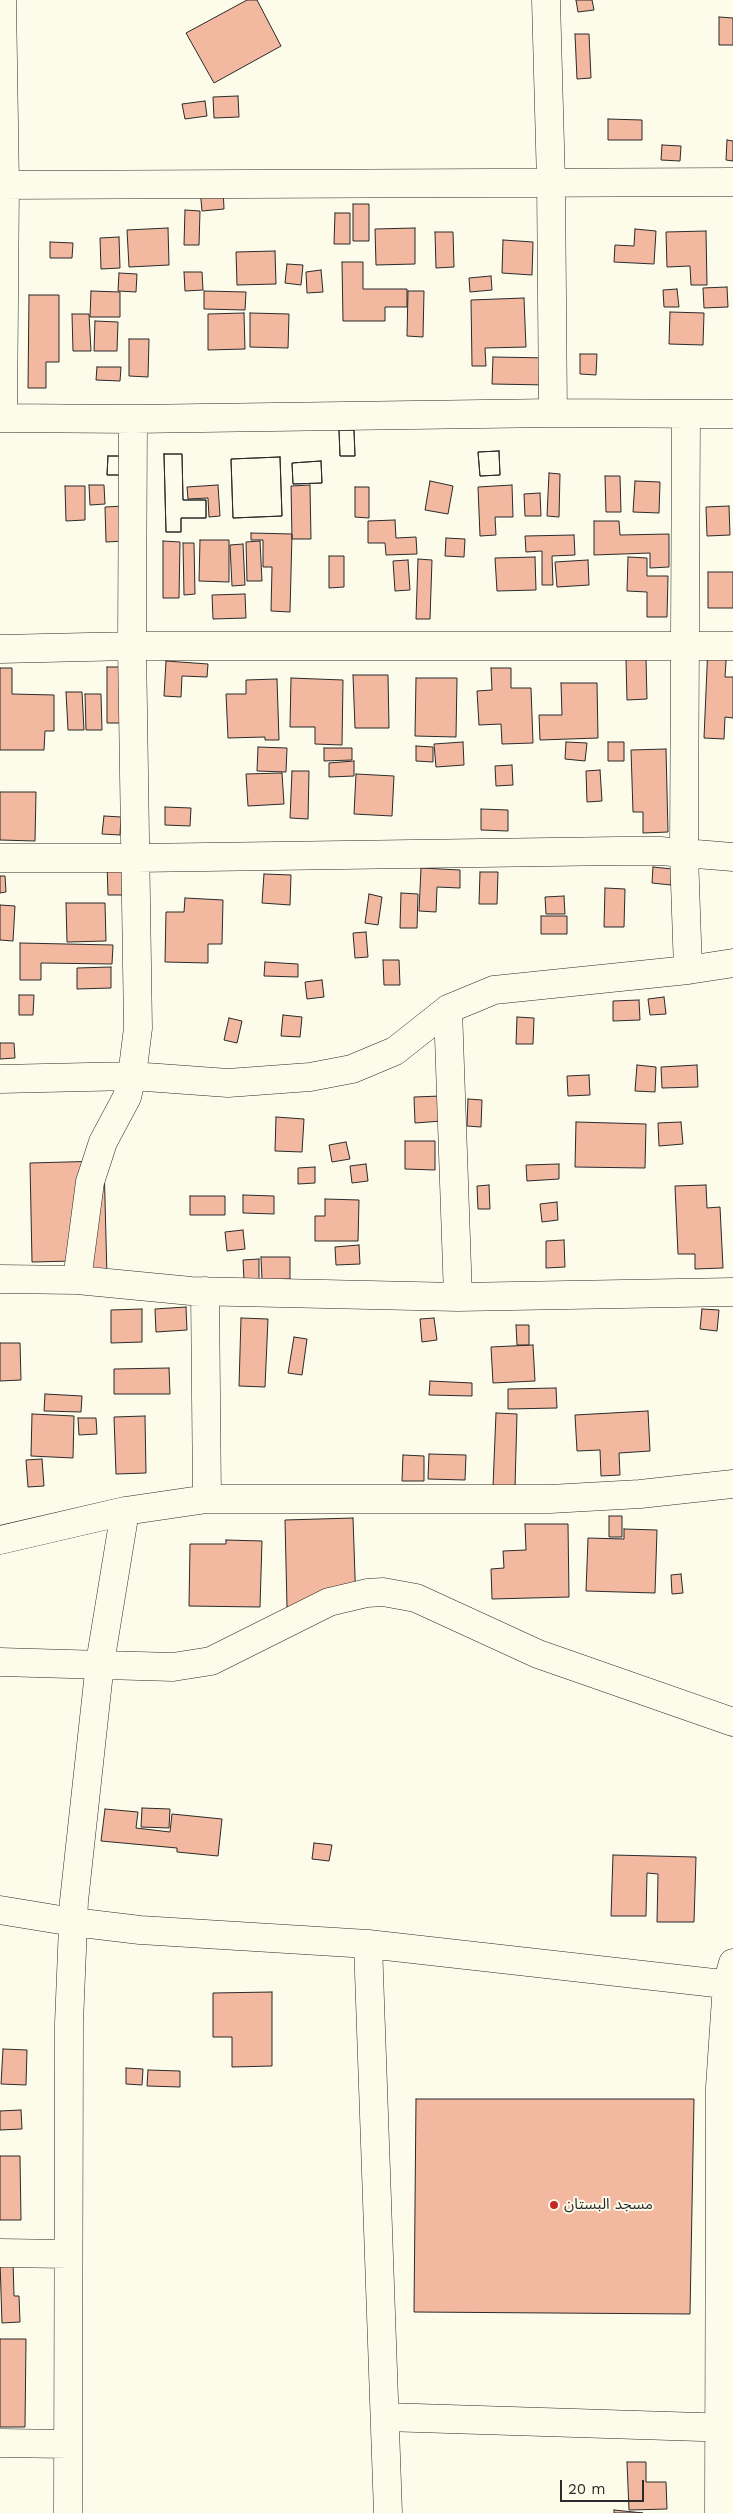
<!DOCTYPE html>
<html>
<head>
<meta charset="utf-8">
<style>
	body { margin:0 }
	#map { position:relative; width:733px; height:2513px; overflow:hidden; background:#fdfbea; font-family:"Work Sans",sans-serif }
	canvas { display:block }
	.scale { position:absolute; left:560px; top:2480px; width:84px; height:22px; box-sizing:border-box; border:2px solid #2b2b2b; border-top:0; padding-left:6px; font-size:15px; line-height:18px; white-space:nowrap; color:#2b2b2b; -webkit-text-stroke:4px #fdfbea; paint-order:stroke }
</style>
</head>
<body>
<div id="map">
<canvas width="733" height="2513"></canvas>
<div class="scale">20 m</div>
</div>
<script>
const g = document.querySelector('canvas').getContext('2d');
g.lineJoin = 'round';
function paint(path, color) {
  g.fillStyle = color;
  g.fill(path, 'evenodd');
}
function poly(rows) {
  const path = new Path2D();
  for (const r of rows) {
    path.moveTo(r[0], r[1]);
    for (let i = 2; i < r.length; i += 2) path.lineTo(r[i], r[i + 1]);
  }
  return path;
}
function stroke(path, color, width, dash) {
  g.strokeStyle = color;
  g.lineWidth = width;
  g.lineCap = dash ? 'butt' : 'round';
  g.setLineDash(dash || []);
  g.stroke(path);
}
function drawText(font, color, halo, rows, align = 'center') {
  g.font = font + ' "Work Sans","Noto Sans Arabic",sans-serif';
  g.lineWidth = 4;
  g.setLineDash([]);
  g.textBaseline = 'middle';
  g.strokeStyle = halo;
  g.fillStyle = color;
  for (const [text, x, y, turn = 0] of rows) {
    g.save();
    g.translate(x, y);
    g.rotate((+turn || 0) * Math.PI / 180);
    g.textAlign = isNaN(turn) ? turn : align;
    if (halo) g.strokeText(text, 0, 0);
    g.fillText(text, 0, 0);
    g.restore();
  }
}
const building = poly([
	[247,0,257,0,281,46,214,83,186,33,247,0],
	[576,0,592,0,594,10,578,12,576,0],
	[719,17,733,18,733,45,719,45,719,17],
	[575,34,589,34,591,78,577,79,575,34],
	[238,96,239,117,214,118,213,97,238,96],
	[205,101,207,116,185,119,182,104,205,101],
	[608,119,642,120,642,140,608,140,608,119],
	[727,140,733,141,733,161,726,160,727,140],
	[662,145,681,146,680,161,661,160,662,145],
	[223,187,224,209,202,211,200,189,223,187],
	[353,204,369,204,369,241,353,241,353,204],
	[185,210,200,211,199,245,184,245,185,210],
	[335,213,350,213,350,244,334,244,335,213],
	[168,228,169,265,129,267,127,230,168,228],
	[415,228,415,264,376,265,375,229,415,228],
	[635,229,656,231,654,264,614,262,615,245,634,246,635,229],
	[706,231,707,285,691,285,690,266,667,267,666,232,706,231],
	[435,232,453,232,454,267,436,268,435,232],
	[119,237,120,268,101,269,100,238,119,237],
	[503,240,533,242,532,275,502,273,503,240],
	[50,242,73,243,72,258,50,258,50,242],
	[275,251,276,284,237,285,236,252,275,251],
	[342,262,363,262,363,289,407,289,407,307,385,307,385,321,343,321,342,262],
	[287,264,303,265,301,285,285,283,287,264],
	[321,270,323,292,307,293,306,272,321,270],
	[184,272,202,272,203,290,185,291,184,272],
	[119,273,137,274,136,292,118,291,119,273],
	[491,276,492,290,470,292,469,278,491,276],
	[727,287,728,307,704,308,703,288,727,287],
	[677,289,679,307,664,307,663,290,677,289],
	[91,291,120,292,120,317,90,317,91,291],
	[204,291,246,292,245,310,204,309,204,291],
	[408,291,424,291,423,337,407,336,408,291],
	[29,295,59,295,59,362,46,362,46,388,28,388,29,295],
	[524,298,526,347,485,348,486,366,472,366,471,300,524,298],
	[670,312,704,313,703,345,669,344,670,312],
	[244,313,245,349,208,350,208,314,244,313],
	[250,313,289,314,288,348,250,347,250,313],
	[72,314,89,314,91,351,73,351,72,314],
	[95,321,118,322,117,351,94,351,95,321],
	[129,339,149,339,148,377,129,376,129,339],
	[580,354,597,354,596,375,580,374,580,354],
	[493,357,548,358,547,385,492,384,493,357],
	[97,367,121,367,120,381,96,380,97,367],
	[339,430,354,430,355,456,340,456,339,430],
	[339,430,354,430,355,456,340,456,339,430],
	[499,451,500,475,480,476,478,452,499,451],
	[499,451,500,475,480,476,478,452,499,451],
	[164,454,182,454,183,500,206,500,206,518,181,518,181,532,166,532,164,454],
	[164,454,182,454,183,500,206,500,206,518,181,518,181,532,166,532,164,454],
	[108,456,124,456,123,475,107,475,108,456],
	[108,456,124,456,123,475,107,475,108,456],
	[280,457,282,516,233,518,231,459,280,457],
	[280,457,282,516,233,518,231,459,280,457],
	[321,461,322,483,293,484,292,463,321,461],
	[321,461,322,483,293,484,292,463,321,461],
	[549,473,560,474,559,517,547,516,549,473],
	[605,476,620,476,621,512,606,512,605,476],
	[430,481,453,486,448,514,425,510,430,481],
	[635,481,660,482,659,513,633,512,635,481],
	[89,485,104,485,105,504,90,505,89,485],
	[218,485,220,516,209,517,208,498,188,499,187,487,218,485],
	[310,485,311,539,292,539,291,486,310,485],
	[512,485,513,517,495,517,496,535,480,536,478,487,512,485],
	[65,486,85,486,85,520,66,521,65,486],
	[355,487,369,487,369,518,355,517,355,487],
	[540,493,541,516,525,516,524,494,540,493],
	[124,506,125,541,106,542,105,507,124,506],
	[729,506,730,535,707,536,706,507,729,506],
	[395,520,396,538,416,537,417,554,386,555,385,543,368,543,368,521,395,520],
	[594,521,619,521,620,535,669,534,669,567,650,568,650,553,594,555,594,521],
	[251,533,292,534,290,612,271,611,272,567,263,567,263,540,251,540,251,533],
	[574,535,575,555,552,556,553,585,542,585,542,551,526,552,525,536,574,535],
	[446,538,465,539,464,557,445,556,446,538],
	[200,540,229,540,229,582,199,581,200,540],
	[163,541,180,542,179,598,163,598,163,541],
	[260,541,262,581,247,581,246,542,260,541],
	[183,543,194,543,195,594,184,595,183,543],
	[243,544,245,585,232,586,230,545,243,544],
	[329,556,344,556,344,587,329,588,329,556],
	[535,557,536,590,497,591,495,558,535,557],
	[628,557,647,558,647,576,668,576,667,617,647,617,647,592,627,591,628,557],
	[418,559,432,560,430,619,416,619,418,559],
	[408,560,410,590,395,591,393,561,408,560],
	[588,560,589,585,557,587,555,562,588,560],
	[708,572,733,572,733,608,708,608,708,572],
	[245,594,246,618,213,619,212,595,245,594],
	[708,645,727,646,725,677,733,677,733,718,725,717,724,739,704,738,708,645],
	[626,659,646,659,647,699,627,700,626,659],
	[166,661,208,664,207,677,182,676,181,697,164,696,166,661],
	[107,667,127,667,127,723,107,723,107,667],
	[0,668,12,668,12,694,54,695,54,731,45,731,44,750,0,750,0,668],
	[491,668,511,668,511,688,531,688,533,743,502,744,501,724,479,725,477,691,492,690,491,668],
	[353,675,388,675,389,728,355,728,353,675],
	[291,678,343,680,342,745,315,744,315,727,290,727,291,678],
	[416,678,457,678,456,737,415,736,416,678],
	[277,679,279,740,265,740,265,737,228,738,226,694,246,694,246,680,277,679],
	[561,683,597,683,598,738,540,740,539,715,562,715,561,683],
	[66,692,82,692,84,730,68,730,66,692],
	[85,694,101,694,102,730,86,730,85,694],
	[463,742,464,765,436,767,434,744,463,742],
	[566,742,587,743,585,761,565,759,566,742],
	[608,742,624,742,624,761,608,761,608,742],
	[416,746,433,747,433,762,416,761,416,746],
	[258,747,287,748,286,772,257,771,258,747],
	[324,748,352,748,352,760,324,761,324,748],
	[666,749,668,832,643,833,643,812,633,812,631,750,666,749],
	[354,761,354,776,329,777,329,763,354,761],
	[512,765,513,785,496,786,495,766,512,765],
	[600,770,602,801,587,802,586,771,600,770],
	[292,771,309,771,308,819,290,818,292,771],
	[282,773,284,804,248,806,246,774,282,773],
	[356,774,394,776,392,816,354,814,356,774],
	[0,792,36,792,35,841,0,840,0,792],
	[165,807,191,808,190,826,165,825,165,807],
	[481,809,508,810,508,831,481,830,481,809],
	[104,816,121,817,120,835,102,834,104,816],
	[107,864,133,864,134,895,108,895,107,864],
	[653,867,672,869,671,885,652,883,653,867],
	[421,868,460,870,460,888,437,887,436,912,419,911,421,868],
	[480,872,498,872,497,904,479,904,480,872],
	[264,874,291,875,290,905,262,903,264,874],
	[0,876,5,876,6,892,0,893,0,876],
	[605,888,625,889,624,927,604,927,605,888],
	[401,893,418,894,417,928,400,928,401,893],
	[369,894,382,897,378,925,365,923,369,894],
	[564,896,565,914,546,914,545,897,564,896],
	[185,898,223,900,222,944,208,944,208,963,165,962,166,912,184,912,185,898],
	[66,903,105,903,106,941,67,942,66,903],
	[0,905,15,906,13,941,0,940,0,905],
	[541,916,567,916,567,934,541,934,541,916],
	[366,932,368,957,355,958,353,933,366,932],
	[20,943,113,945,112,964,41,963,41,980,20,980,20,943],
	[383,960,399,960,400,985,384,985,383,960],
	[265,962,298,964,298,977,264,976,265,962],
	[111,967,111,988,77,989,77,968,111,967],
	[322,980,324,997,307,999,305,982,322,980],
	[19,995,34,995,33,1015,19,1015,19,995],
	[664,997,666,1014,650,1015,648,999,664,997],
	[639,1000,640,1020,613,1021,613,1001,639,1000],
	[283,1015,302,1017,300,1037,281,1036,283,1015],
	[517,1017,534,1018,533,1044,516,1044,517,1017],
	[229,1018,242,1021,237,1043,224,1040,229,1018],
	[0,1043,14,1043,15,1058,0,1059,0,1043],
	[637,1065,656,1067,655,1092,635,1091,637,1065],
	[697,1065,698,1087,662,1088,661,1067,697,1065],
	[589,1075,590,1095,568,1096,567,1076,589,1075],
	[441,1096,442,1121,415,1123,414,1097,441,1096],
	[468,1099,482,1100,481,1127,467,1126,468,1099],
	[276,1117,304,1119,302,1152,275,1151,276,1117],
	[576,1122,646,1124,645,1168,575,1167,576,1122],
	[681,1122,683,1144,659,1146,658,1123,681,1122],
	[405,1141,435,1141,435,1170,405,1169,405,1141],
	[346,1142,350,1159,332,1162,329,1145,346,1142],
	[104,1161,107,1277,74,1261,32,1262,30,1163,104,1161],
	[366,1164,368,1181,352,1183,350,1166,366,1164],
	[559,1164,559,1179,527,1181,526,1165,559,1164],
	[315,1167,315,1183,298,1184,298,1168,315,1167],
	[489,1185,490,1209,478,1209,477,1186,489,1185],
	[706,1185,707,1208,720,1207,723,1268,695,1269,695,1254,678,1254,675,1186,706,1185],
	[243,1195,274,1196,274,1214,243,1213,243,1195],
	[190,1196,225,1196,225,1215,190,1215,190,1196],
	[325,1199,359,1200,358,1241,315,1241,315,1216,325,1216,325,1199],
	[557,1202,558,1220,542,1222,540,1204,557,1202],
	[243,1230,245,1249,227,1251,225,1232,243,1230],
	[564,1240,565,1267,546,1268,546,1241,564,1240],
	[359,1245,360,1264,336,1265,335,1247,359,1245],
	[261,1257,290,1257,290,1279,262,1280,261,1257],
	[259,1259,259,1280,244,1280,243,1260,259,1259],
	[186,1307,187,1330,156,1332,155,1309,186,1307],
	[142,1309,142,1342,111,1343,111,1310,142,1309],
	[702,1309,719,1310,717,1331,700,1329,702,1309],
	[241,1318,268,1319,265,1387,239,1386,241,1318],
	[434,1318,437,1340,422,1342,420,1319,434,1318],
	[516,1325,529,1325,529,1345,517,1345,516,1325],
	[294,1337,307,1339,302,1375,288,1373,294,1337],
	[0,1343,20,1343,21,1380,0,1381,0,1343],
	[533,1345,535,1381,493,1383,491,1347,533,1345],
	[169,1368,170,1394,114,1394,114,1369,169,1368],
	[430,1381,472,1383,472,1396,429,1395,430,1381],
	[556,1388,557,1408,508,1409,508,1389,556,1388],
	[45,1394,82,1396,81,1412,44,1411,45,1394],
	[648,1411,650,1451,619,1453,620,1475,601,1476,600,1450,577,1451,575,1415,648,1411],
	[496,1413,517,1414,515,1487,493,1487,496,1413],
	[32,1414,74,1416,73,1458,31,1456,32,1414],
	[145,1416,146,1473,116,1474,114,1417,145,1416],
	[78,1418,96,1418,97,1434,79,1435,78,1418],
	[429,1454,466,1455,465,1480,428,1479,429,1454],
	[403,1455,424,1456,424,1481,402,1481,403,1455],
	[42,1459,44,1486,28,1487,26,1460,42,1459],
	[609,1516,622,1516,622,1537,609,1537,609,1516],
	[353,1518,356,1605,287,1607,285,1520,353,1518],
	[525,1524,568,1524,569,1597,492,1599,491,1569,504,1568,503,1551,526,1550,525,1524],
	[624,1529,657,1530,655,1593,586,1591,588,1538,624,1539,624,1529],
	[226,1540,262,1541,260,1607,189,1606,190,1544,226,1544,226,1540],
	[681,1574,683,1593,672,1594,671,1575,681,1574],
	[142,1808,170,1809,169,1828,141,1827,142,1808],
	[105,1809,138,1812,136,1828,170,1832,172,1814,222,1819,218,1856,177,1852,177,1848,101,1841,105,1809],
	[314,1843,332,1845,329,1861,312,1859,314,1843],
	[613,1855,696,1857,694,1922,657,1922,658,1874,647,1873,646,1916,611,1916,613,1855],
	[272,1992,272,2066,232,2067,232,2037,213,2037,213,1993,272,1992],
	[3,2049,27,2050,26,2085,1,2084,3,2049],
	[126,2068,143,2069,142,2085,126,2084,126,2068],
	[148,2070,180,2071,180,2087,147,2086,148,2070],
	[416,2099,694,2099,690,2314,414,2312,416,2099],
	[21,2110,22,2129,0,2130,0,2111,21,2110],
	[0,2156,20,2156,21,2220,0,2220,0,2156],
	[13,2261,14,2296,19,2296,20,2322,2,2323,0,2262,13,2261],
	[0,2339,26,2339,25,2427,0,2427,0,2339],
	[627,2462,646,2462,646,2482,666,2482,667,2509,629,2510,627,2462],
	[614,2510,643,2513,614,2513,614,2510]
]);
paint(building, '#f2b8a0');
stroke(building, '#2b2b2b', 1);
const minor = poly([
	[2,0,5,185,3,418],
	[546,0,551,182,553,413],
	[0,185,733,182],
	[686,414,684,854,688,970],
	[0,418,133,419,553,413,733,414],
	[0,649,132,646,733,646],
	[0,858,137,858,618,851,660,851,733,857],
	[448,1009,458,1297],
	[0,1079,132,1076,138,1028,132,646,133,419],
	[0,1279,77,1280,90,1182,103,1142,127,1097,132,1076,228,1083,310,1077,352,1069,395,1051,448,1009,494,990,688,970,733,963],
	[77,1280,191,1291,458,1297,733,1292],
	[205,1291,207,1499],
	[0,1540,125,1511],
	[0,1662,173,1667,211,1661,329,1602,367,1593,383,1592,416,1598,538,1654,733,1722],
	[0,1910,73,1922,140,1930,368,1944,733,1985],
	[368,1944,388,2513],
	[0,2253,68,2254],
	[385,2417,733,2428],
	[0,2443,68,2444],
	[68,2513,69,2023,74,1901,100,1663,125,1511,207,1499,550,1499,640,1494,733,1484],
	[719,2513,720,2087,727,1984,733,1963]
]);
stroke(minor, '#2b2b2b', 29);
stroke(minor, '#fdfbea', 28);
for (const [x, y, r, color] of [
	[554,2205,5,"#c62828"]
]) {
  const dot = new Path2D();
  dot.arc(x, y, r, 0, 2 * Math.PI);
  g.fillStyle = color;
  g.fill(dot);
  stroke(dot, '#fdfbea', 2);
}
drawText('15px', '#2b2b2b', '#fdfbea', [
	["مسجد البستان",564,2205]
], 'left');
</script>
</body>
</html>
